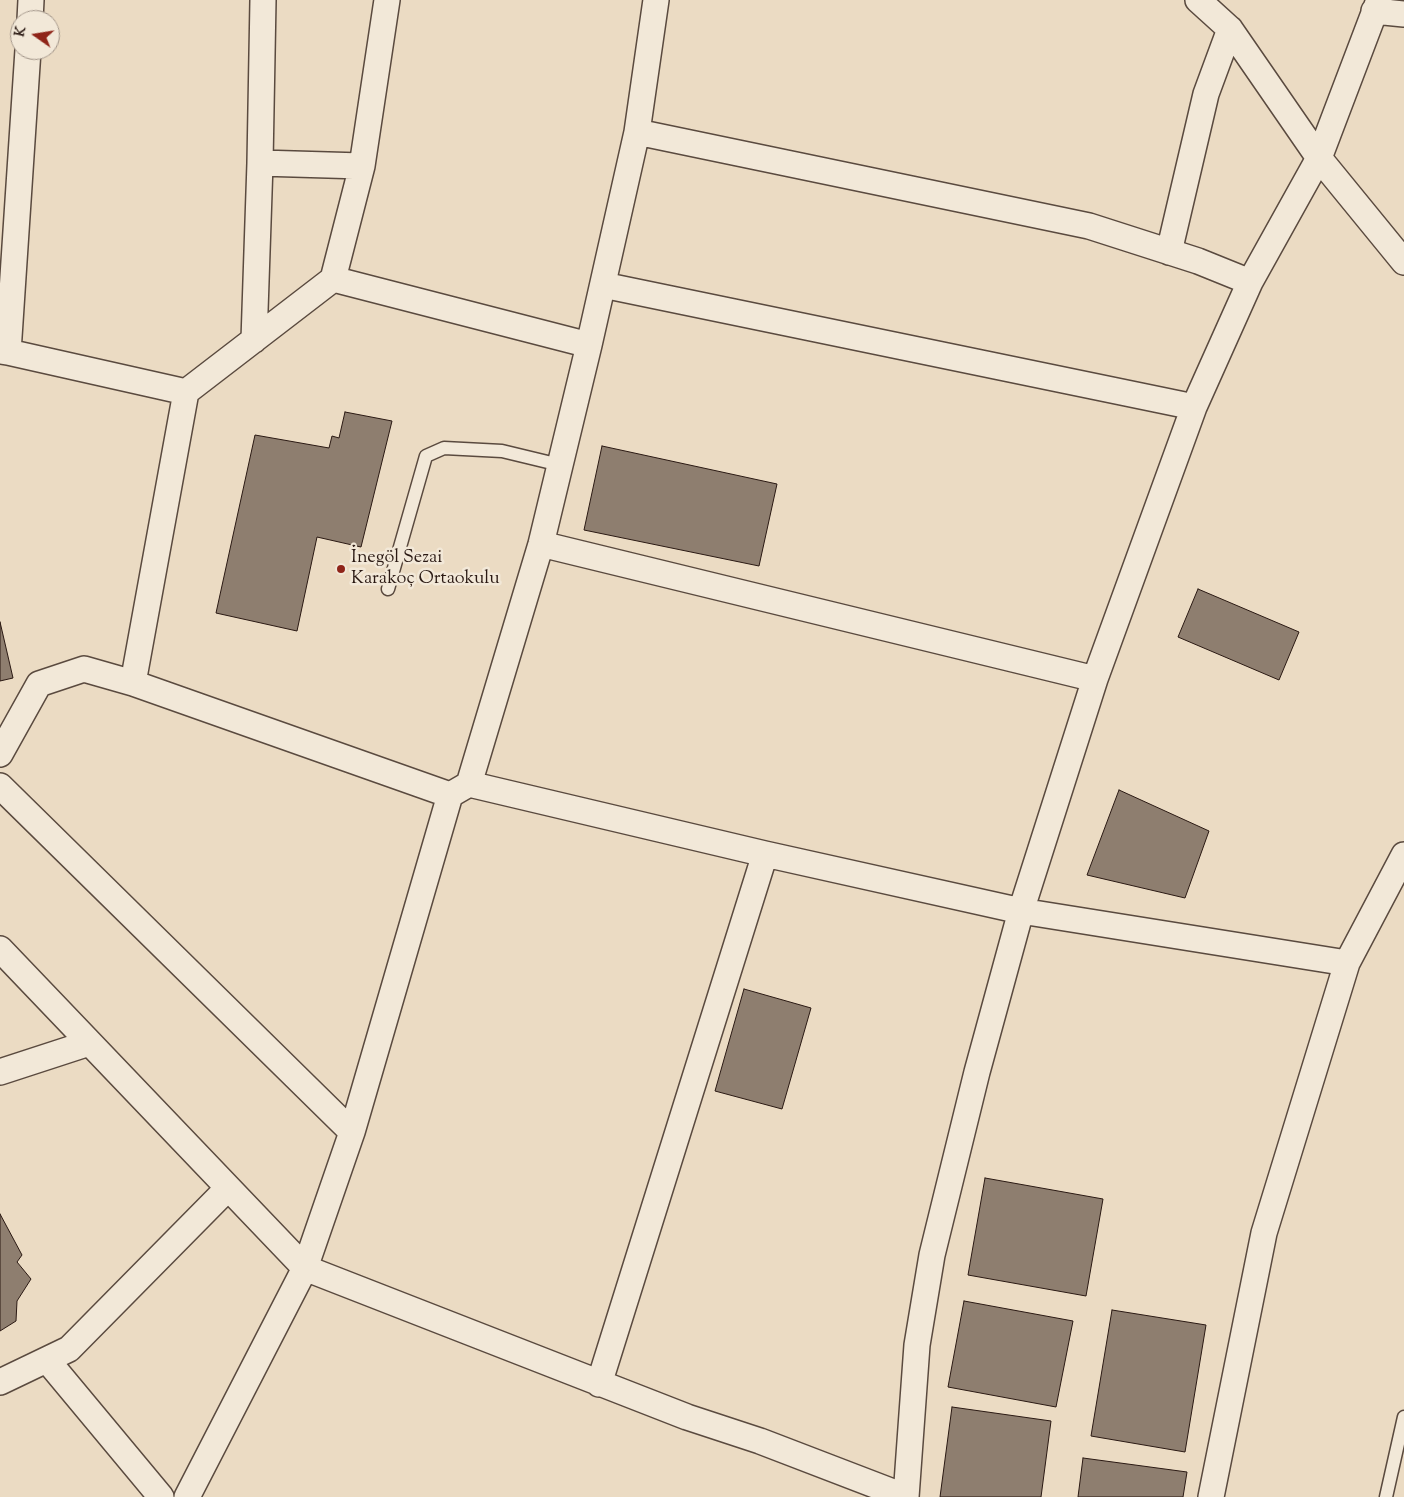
<!DOCTYPE html>
<html>
<head>
<meta charset="utf-8">
<style>
	body { margin:0 }
	#map { position:relative; width:1404px; height:1497px; overflow:hidden; background:#ebdbc3; font-family:"Sorts Mill Goudy",serif }
	canvas { display:block }
	.north { position:absolute; left:10px; top:10px; width:50px; height:50px; box-sizing:border-box; background:#f2e8d8; border:1px solid #a29589; border-radius:50%; rotate:283deg; font-size:14px; font-weight:700; line-height:20px; text-align:center; color:#2a1913 }
	.north::after { content:''; display:block; margin:auto; width:18px; height:22px; background:#8f2418; clip-path:polygon(50% 0,100% 100%,50% 72%,0 100%) }
</style>
</head>
<body>
<div id="map">
<canvas width="1404" height="1497"></canvas>
<div class="north">K</div>
</div>
<script>
const g = document.querySelector('canvas').getContext('2d');
g.lineJoin = 'round';
function paint(path, color) {
  g.fillStyle = color;
  g.fill(path, 'evenodd');
}
function poly(rows) {
  const path = new Path2D();
  for (const r of rows) {
    path.moveTo(r[0], r[1]);
    for (let i = 2; i < r.length; i += 2) path.lineTo(r[i], r[i + 1]);
  }
  return path;
}
function stroke(path, color, width, dash) {
  g.strokeStyle = color;
  g.lineWidth = width;
  g.lineCap = dash ? 'butt' : 'round';
  g.setLineDash(dash || []);
  g.stroke(path);
}
function drawText(font, color, halo, rows, align = 'center') {
  g.font = font + ' "Sorts Mill Goudy",serif';
  g.lineWidth = 5;
  g.setLineDash([]);
  g.textBaseline = 'middle';
  g.strokeStyle = halo;
  g.fillStyle = color;
  for (const [text, x, y, turn = 0] of rows) {
    g.save();
    g.translate(x, y);
    g.rotate((+turn || 0) * Math.PI / 180);
    g.textAlign = isNaN(turn) ? turn : align;
    if (halo) g.strokeText(text, 0, 0);
    g.fillText(text, 0, 0);
    g.restore();
  }
}
const building = poly([
	[345,412,392,421,361,547,317,537,297,631,216,613,255,435,329,448,332,436,339,438,345,412],
	[602,446,777,484,759,566,584,530,602,446],
	[1198,589,1299,632,1279,680,1178,637,1198,589],
	[0,622,13,678,0,681,0,622],
	[1119,790,1209,831,1185,898,1087,875,1119,790],
	[744,989,811,1008,782,1109,715,1091,744,989],
	[985,1178,1103,1199,1086,1296,968,1275,985,1178],
	[0,1214,22,1255,17,1262,31,1279,17,1301,16,1321,0,1331,0,1214],
	[964,1301,1073,1321,1056,1407,948,1387,964,1301],
	[1112,1310,1206,1325,1185,1452,1091,1436,1112,1310],
	[952,1407,1051,1421,1041,1497,940,1497,952,1407],
	[1083,1458,1187,1472,1183,1497,1078,1497,1083,1458]
]);
paint(building, '#8e7e6f');
stroke(building, '#2a1913', 1);
const service = poly([
	[388,589,426,456,444,448,502,451,560,465],
	[1386,1497,1404,1417]
]);
const minor = poly([
	[387,0,362,166,333,279,589,345],
	[1198,0,1230,29,1319,158,1404,262],
	[1374,11,1404,14],
	[30,20,31,0],
	[637,132,1089,226,1198,261,1250,282],
	[260,163,362,166],
	[1169,252,1206,94,1230,29],
	[603,285,1194,407],
	[254,340,260,163,263,0],
	[0,351,8,352,28,50],
	[8,352,186,392,333,279],
	[541,544,1095,679],
	[133,683,186,392],
	[0,754,39,684,84,669,133,683,450,795,469,784,765,854,1021,911,1347,963],
	[469,784,541,544,589,345,637,132,656,0],
	[0,786,352,1132],
	[0,949,305,1268,687,1417,760,1441,906,1497],
	[0,1072,89,1043],
	[47,1360,161,1497],
	[0,1382,69,1349,228,1188],
	[599,1384,765,854],
	[187,1497,305,1268,352,1132,450,795],
	[906,1497,917,1345,932,1255,977,1072,1021,911,1095,679,1194,407,1250,282,1319,158,1379,0],
	[1211,1497,1264,1233,1347,963,1404,855]
]);
stroke(service, '#5a4a3f', 15);
stroke(minor, '#5a4a3f', 28);
stroke(service, '#f2e8d8', 12);
stroke(minor, '#f2e8d8', 25);
for (const [x, y, r, color] of [
	[341,569,5,"#8f2418"]
]) {
  const dot = new Path2D();
  dot.arc(x, y, r, 0, 2 * Math.PI);
  g.fillStyle = color;
  g.fill(dot);
  stroke(dot, '#f2e8d8', 2);
}
drawText('18px', '#2a1913', '#f2e8d8', [
	["İnegöl Sezai",351,559],
	["Karakoç Ortaokulu",351,580]
], 'left');
</script>
</body>
</html>
